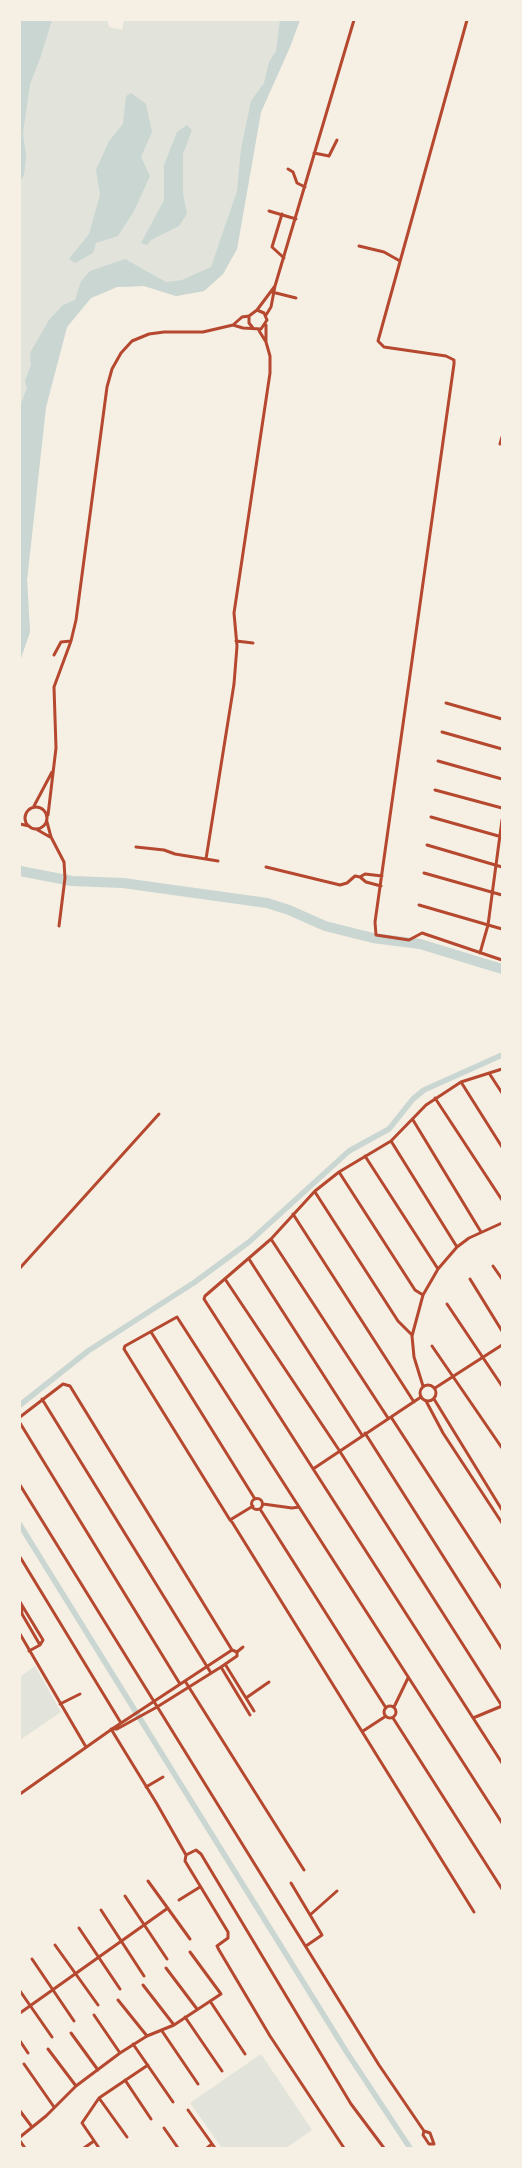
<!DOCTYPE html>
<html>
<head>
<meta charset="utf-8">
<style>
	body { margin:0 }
	#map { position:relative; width:522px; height:2168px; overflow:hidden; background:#f6efe4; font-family:"PT Sans Narrow",sans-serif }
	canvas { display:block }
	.frame { position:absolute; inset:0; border:21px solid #f6efe4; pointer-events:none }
</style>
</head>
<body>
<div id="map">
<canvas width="522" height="2168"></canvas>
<div class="frame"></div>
</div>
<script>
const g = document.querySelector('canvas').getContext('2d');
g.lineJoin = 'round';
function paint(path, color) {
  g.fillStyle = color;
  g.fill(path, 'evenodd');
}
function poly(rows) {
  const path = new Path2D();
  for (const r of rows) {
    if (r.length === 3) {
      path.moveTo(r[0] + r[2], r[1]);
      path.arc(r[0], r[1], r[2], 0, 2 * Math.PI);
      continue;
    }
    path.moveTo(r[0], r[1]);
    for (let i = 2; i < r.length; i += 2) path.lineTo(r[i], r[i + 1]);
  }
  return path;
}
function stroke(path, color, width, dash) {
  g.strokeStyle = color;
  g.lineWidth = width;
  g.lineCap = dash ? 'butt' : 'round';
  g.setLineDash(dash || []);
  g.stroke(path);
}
paint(poly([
	[20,20,107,20,109,27,122,30,124,20,300,20,290,47,261,112,237,249,223,274,204,291,176,296,144,286,117,287,91,298,67,327,46,407,27,580,30,632,20,661],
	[35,1666,61,1712,20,1740,20,1677],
	[261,2054,312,2130,286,2148,222,2148,190,2103]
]), '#e2e4dc');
paint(poly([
	[20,20,52,20,41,56,30,84,23,133,26,157,24,175,20,181],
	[280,20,300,20,290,47,261,112,237,249,223,274,204,291,176,296,144,286,117,287,91,298,67,327,46,407,27,580,30,632,20,661,20,406,27,388,25,381,31,365,30,353,49,320,63,305,75,300,81,281,90,271,125,259,166,282,182,280,211,267,237,191,241,149,251,101,264,83,269,62,276,51],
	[131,93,146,104,152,132,141,157,150,176,134,211,118,236,96,243,93,253,75,263,69,259,89,234,100,195,96,170,109,141,123,124,126,96],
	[187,125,192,130,183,154,183,194,187,214,179,226,151,240,147,245,141,243,164,200,164,165,177,132]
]), '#c9d6d2');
stroke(poly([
	[20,1405,88,1351,195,1282,249,1242,349,1151,389,1129,413,1099,424,1090,502,1055],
	[20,1525,346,2051,410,2148]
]), '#c9d6d2', 5.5);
stroke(poly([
	[20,871,72,881,123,883,267,903,289,910,325,926,373,938,420,944,502,969]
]), '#c9d6d2', 10);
stroke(poly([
	[467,20,378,341,384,347,446,356,454,360,454,364,375,922,376,935,409,940,422,933,502,960],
	[314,153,329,156,337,140],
	[288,169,293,172,297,183,305,187],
	[269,211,296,219],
	[282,214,272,247,284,258],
	[359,246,384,252,400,261],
	[272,292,296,298],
	[257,310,275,286],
	[266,315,271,307,275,286,354,20],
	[233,325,242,317,249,316],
	[266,341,266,325],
	[500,444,502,437],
	[236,641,253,643],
	[54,655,61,642,71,641],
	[446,703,502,719],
	[442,732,502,749],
	[438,761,502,779],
	[435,790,502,808],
	[34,806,52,772],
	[36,818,11],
	[48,815,56,748,54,687,71,641,76,620,107,387,112,369,121,353,132,341,149,334,164,332,203,332,233,325,243,328,261,329,267,320,264,313,257,310,249,316,249,323,253,328],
	[431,817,502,837],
	[47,822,51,837,64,862,65,878,59,926],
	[20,824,29,826],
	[36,829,50,837],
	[427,845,502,867],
	[136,847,164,850,175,854,218,861],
	[206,859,234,684,237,646,234,613,270,373,270,356,266,342,258,329],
	[266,867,340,885,347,883,355,876,360,877,365,874,382,876],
	[424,873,502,895],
	[360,877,366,882,381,886],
	[419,905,502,929],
	[480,953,488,925,502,820],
	[502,1069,461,1082,426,1105,391,1141,339,1172,315,1191,271,1239,205,1296,204,1299,502,1763],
	[489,1073,502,1093],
	[461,1082,502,1147],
	[435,1098,502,1200],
	[413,1120,481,1232],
	[391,1141,457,1247],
	[365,1156,438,1269],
	[339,1172,415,1290,423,1295],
	[315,1192,398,1321,412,1335],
	[293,1214,414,1402],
	[271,1239,388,1418],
	[249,1259,362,1435],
	[493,1266,502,1279],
	[20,1268,159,1114],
	[225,1279,339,1450,502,1706],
	[470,1279,502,1331],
	[447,1304,502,1386],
	[151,1332,255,1499],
	[432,1346,502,1448],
	[428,1393,8],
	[423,1386,414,1357,412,1336,423,1295,438,1269,457,1247,469,1238,502,1223],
	[435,1388,502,1345],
	[42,1399,211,1673],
	[434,1399,502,1510],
	[426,1401,443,1433,502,1523],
	[20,1417,63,1384,70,1386,232,1650],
	[391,1417,502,1588],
	[20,1423,180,1684],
	[365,1433,502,1649],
	[313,1469,421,1397],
	[20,1485,379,2065,424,2131,423,2135,429,2144,434,2144,430,2133,424,2131],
	[257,1504,5.5],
	[263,1504,292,1508,299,1507],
	[253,1506,230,1520,232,1522,474,1912],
	[260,1509,386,1708],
	[230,1520,124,1349,125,1346,177,1317,502,1823],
	[20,1557,121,1723],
	[20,1602,43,1640,40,1645,29,1651],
	[21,1604,22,1614,40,1645],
	[20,1634,86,1747],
	[232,1650,237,1652,237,1656,221,1667,157,1707,117,1729,112,1729,232,1650],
	[237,1652,243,1647],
	[225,1664,254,1711],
	[221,1667,250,1715],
	[185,1681,304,1870],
	[246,1698,269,1682],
	[60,1704,80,1694],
	[390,1712,6],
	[394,1707,408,1678],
	[393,1718,502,1889],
	[473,1718,502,1706],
	[111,1729,157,1804,186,1855,185,1861,228,1932,228,1938,217,1946,219,1950,270,2036,344,2148],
	[363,1731,386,1716],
	[146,1787,163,1777],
	[20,1794,112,1729],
	[186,1855,196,1850,201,1854,351,2104,384,2148],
	[148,1881,190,1939],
	[291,1883,322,1935,306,1946],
	[125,1896,167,1959],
	[179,1900,200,1887],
	[101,1910,144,1976],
	[310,1915,337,1891],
	[79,1928,120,1989],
	[55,1945,98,2005],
	[32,1959,74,2021],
	[166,1968,197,2009],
	[143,1985,174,2025],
	[20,1991,52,2037],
	[118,2000,147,2036],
	[210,2001,245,2054],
	[20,2013,168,1908],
	[94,2015,120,2053],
	[185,2017,222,2071],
	[162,2031,198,2084],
	[71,2033,98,2070],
	[20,2041,28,2053],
	[133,2044,173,2102],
	[48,2049,76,2086],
	[24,2064,54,2107],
	[125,2080,151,2119],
	[99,2098,127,2137],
	[188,2110,215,2148],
	[20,2111,32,2127],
	[164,2128,178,2148],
	[20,2137,46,2116,76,2086,120,2053,147,2036,174,2025,221,1994,190,1952],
	[20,2141,25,2148],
	[84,2148,94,2141],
	[99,2148,82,2123,99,2098,148,2065],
	[207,2148,212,2144]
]), '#b5482f', 3);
</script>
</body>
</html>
